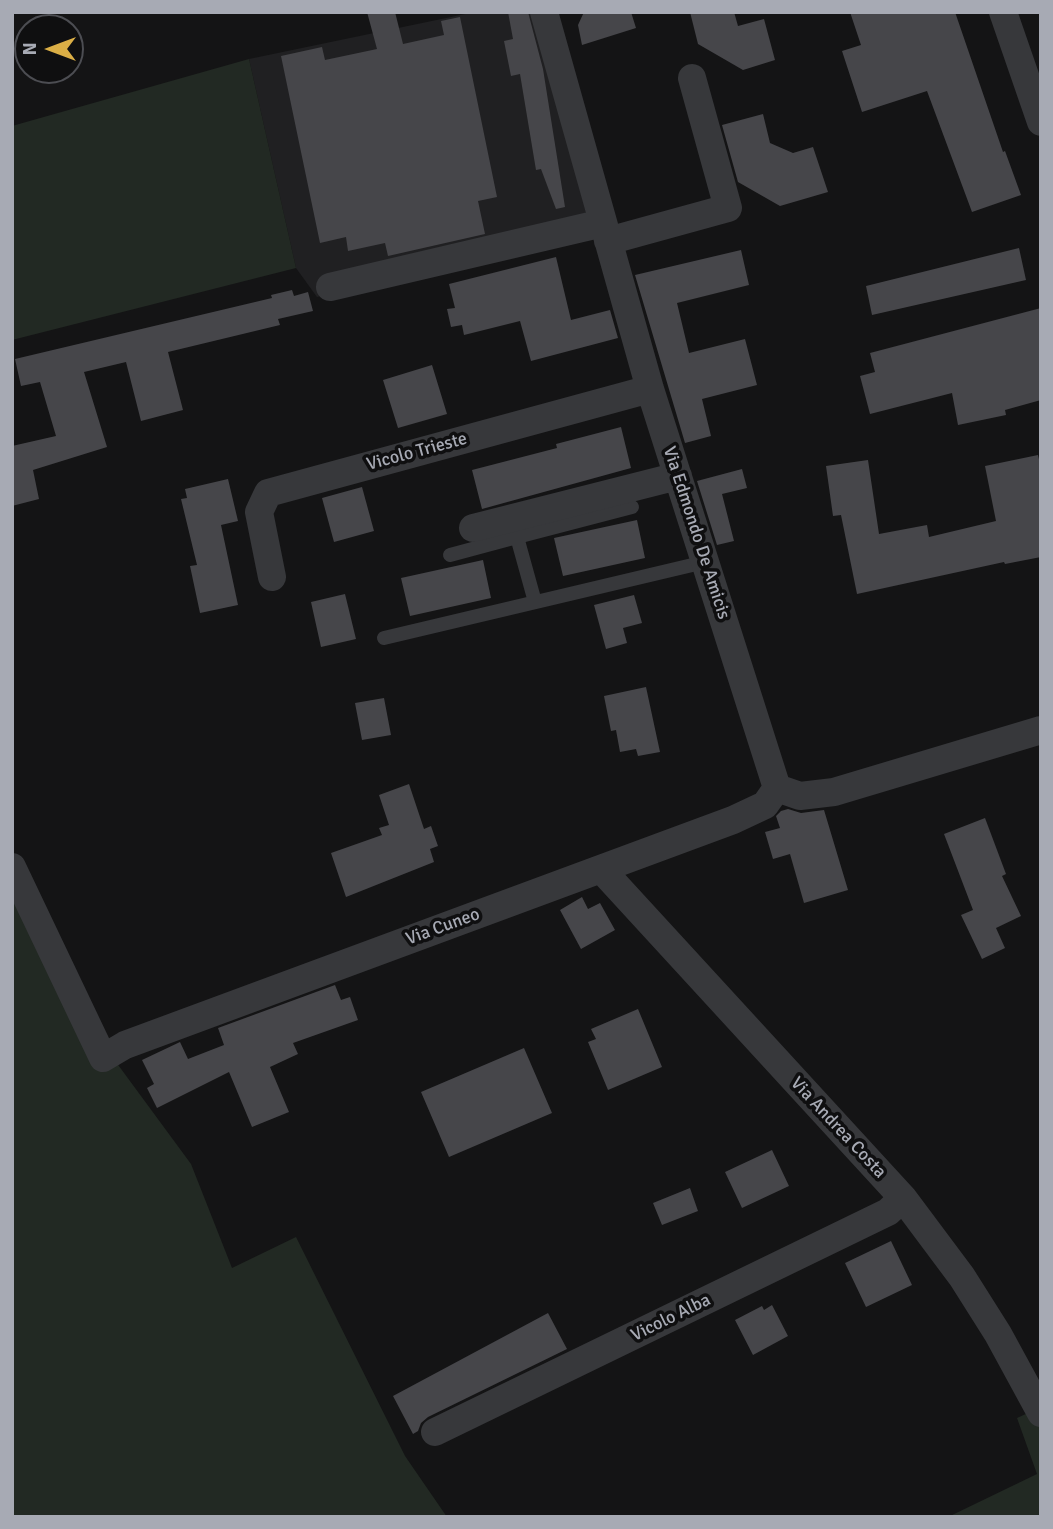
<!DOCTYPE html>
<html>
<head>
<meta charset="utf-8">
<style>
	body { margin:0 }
	#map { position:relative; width:1053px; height:1529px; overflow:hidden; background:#141415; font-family:Signika,sans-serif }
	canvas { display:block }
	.frame { position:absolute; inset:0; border:14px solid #a7aab4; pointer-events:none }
	.north { position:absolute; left:14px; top:14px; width:70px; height:70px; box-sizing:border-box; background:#0f0f10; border:2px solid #4c4d52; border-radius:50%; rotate:270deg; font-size:19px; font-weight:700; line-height:28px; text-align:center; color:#a7aab4 }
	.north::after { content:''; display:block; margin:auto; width:24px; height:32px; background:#dbaf46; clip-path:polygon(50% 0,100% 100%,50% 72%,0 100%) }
</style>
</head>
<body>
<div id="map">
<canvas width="1053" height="1529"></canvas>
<div class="frame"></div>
<div class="north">N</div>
</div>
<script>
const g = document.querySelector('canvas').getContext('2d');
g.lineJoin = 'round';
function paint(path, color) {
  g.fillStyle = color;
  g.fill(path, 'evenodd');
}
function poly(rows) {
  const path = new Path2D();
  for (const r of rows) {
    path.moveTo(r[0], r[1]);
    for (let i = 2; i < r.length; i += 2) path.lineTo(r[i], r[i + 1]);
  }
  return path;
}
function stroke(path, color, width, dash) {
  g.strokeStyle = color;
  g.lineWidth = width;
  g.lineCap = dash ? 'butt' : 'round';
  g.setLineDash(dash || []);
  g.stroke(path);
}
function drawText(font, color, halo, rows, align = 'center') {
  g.font = font + ' Signika,sans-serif';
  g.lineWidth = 7;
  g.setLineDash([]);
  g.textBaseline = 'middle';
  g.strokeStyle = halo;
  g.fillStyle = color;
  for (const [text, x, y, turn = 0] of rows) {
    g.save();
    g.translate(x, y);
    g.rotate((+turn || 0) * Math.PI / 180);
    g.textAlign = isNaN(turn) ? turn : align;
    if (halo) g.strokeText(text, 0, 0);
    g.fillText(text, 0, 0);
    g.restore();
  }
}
paint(poly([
	[475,12,545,12,606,227,317,297,296,268,249,59]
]), '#202022');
paint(poly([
	[249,59,296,268,12,340,12,126],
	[12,898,102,1043,191,1164,232,1268,296,1237,405,1456,447,1517,12,1517],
	[1041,1407,1041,1517,948,1517,1037,1474,1017,1418]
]), '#222923');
paint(poly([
	[367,12,395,12,403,44,444,35,441,21,460,17,497,197,478,201,485,234,388,256,385,243,348,251,346,237,320,243,281,56,322,47,325,60,377,49],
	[508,12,528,12,543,69,565,207,556,209,541,169,536,170,520,74,511,76,504,41,513,39],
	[584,12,631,12,636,28,582,45,578,25],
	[690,12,734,12,738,26,764,19,775,60,743,70,698,44],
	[850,12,955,12,1003,152,1005,151,1021,195,972,212,927,91,862,112,842,51,861,45],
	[763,114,770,143,793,153,813,147,828,192,780,206,738,182,722,125],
	[1019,248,1026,280,872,315,866,286],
	[741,250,749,285,677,303,689,353,745,339,757,385,702,399,711,436,685,443,635,275],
	[556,257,571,320,610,310,618,338,531,361,520,321,464,335,462,325,451,327,447,309,455,308,449,284],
	[292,290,294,296,308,292,313,311,278,319,280,325,168,352,183,410,141,421,126,362,84,372,107,447,33,470,39,499,12,506,12,446,56,436,40,382,21,386,15,359,272,298,271,295],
	[1041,308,1041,400,1005,410,1006,415,958,425,952,393,870,414,860,376,875,372,870,353],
	[432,365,447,414,398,428,383,380],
	[621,427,631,468,482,509,472,470,557,448,556,444],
	[1038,455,1041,468,1041,557,1005,564,1004,562,857,594,841,515,833,516,826,466,868,460,879,534,927,525,929,537,996,521,985,466],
	[742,469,747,488,722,494,734,541,717,545,697,481],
	[228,479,238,521,221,525,238,605,200,613,190,566,197,565,181,499,187,498,185,489],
	[362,487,374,531,334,542,322,498],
	[637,520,645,558,563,576,554,538],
	[483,560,491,598,410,616,401,578],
	[345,594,356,639,321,647,311,602],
	[634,595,642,623,623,628,627,643,606,649,594,605],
	[646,687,660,752,638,756,636,749,620,752,616,730,611,731,604,696],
	[384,698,391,735,362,740,355,703],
	[409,784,424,829,431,826,438,846,430,849,434,862,346,897,331,853,382,835,379,828,389,825,379,795],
	[788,809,801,813,824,810,848,890,804,903,790,854,773,859,765,832,780,828,776,816,781,811],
	[985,818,1006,874,1002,876,1021,916,996,928,1005,948,982,959,961,915,973,910,944,834],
	[582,897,588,909,600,903,615,930,581,949,560,910],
	[335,985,341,1000,350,997,358,1020,293,1043,298,1054,270,1067,289,1112,252,1127,229,1072,157,1108,147,1088,154,1084,142,1060,180,1042,188,1059,224,1045,218,1028],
	[638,1009,662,1067,608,1090,588,1042,596,1039,591,1029],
	[524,1048,552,1113,449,1157,421,1092],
	[772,1150,789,1186,742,1208,725,1172],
	[690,1188,698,1211,662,1225,653,1203],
	[891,1241,912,1285,866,1307,845,1263],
	[772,1305,788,1336,753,1355,735,1320,762,1306,764,1310],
	[548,1313,567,1349,428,1417,421,1423,418,1431,413,1434,393,1396]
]), '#46464a');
stroke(poly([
	[450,555,517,537],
	[535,602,517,537,632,507],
	[384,638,705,562]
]), '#37383b', 14);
stroke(poly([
	[544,12,650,389,777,788,800,796,834,792,1041,730],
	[1003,12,1041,122],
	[608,241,728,208,692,78],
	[330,287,603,223],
	[473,528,678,476],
	[272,577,259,512,268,493,650,389],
	[12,867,103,1058,125,1045,733,820,765,805,777,788],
	[601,869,903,1198,962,1277,998,1334,1041,1413],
	[435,1432,888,1212,903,1198]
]), '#37383b', 28);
drawText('18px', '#a7aab4', '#0f0f10', [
	["Vicolo Trieste",417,452,-15],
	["Via Edmondo De Amicis",696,533,72],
	["Via Cuneo",443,927,-20],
	["Via Andrea Costa",838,1128,47],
	["Vicolo Alba",671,1318,-26]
]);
</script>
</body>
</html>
